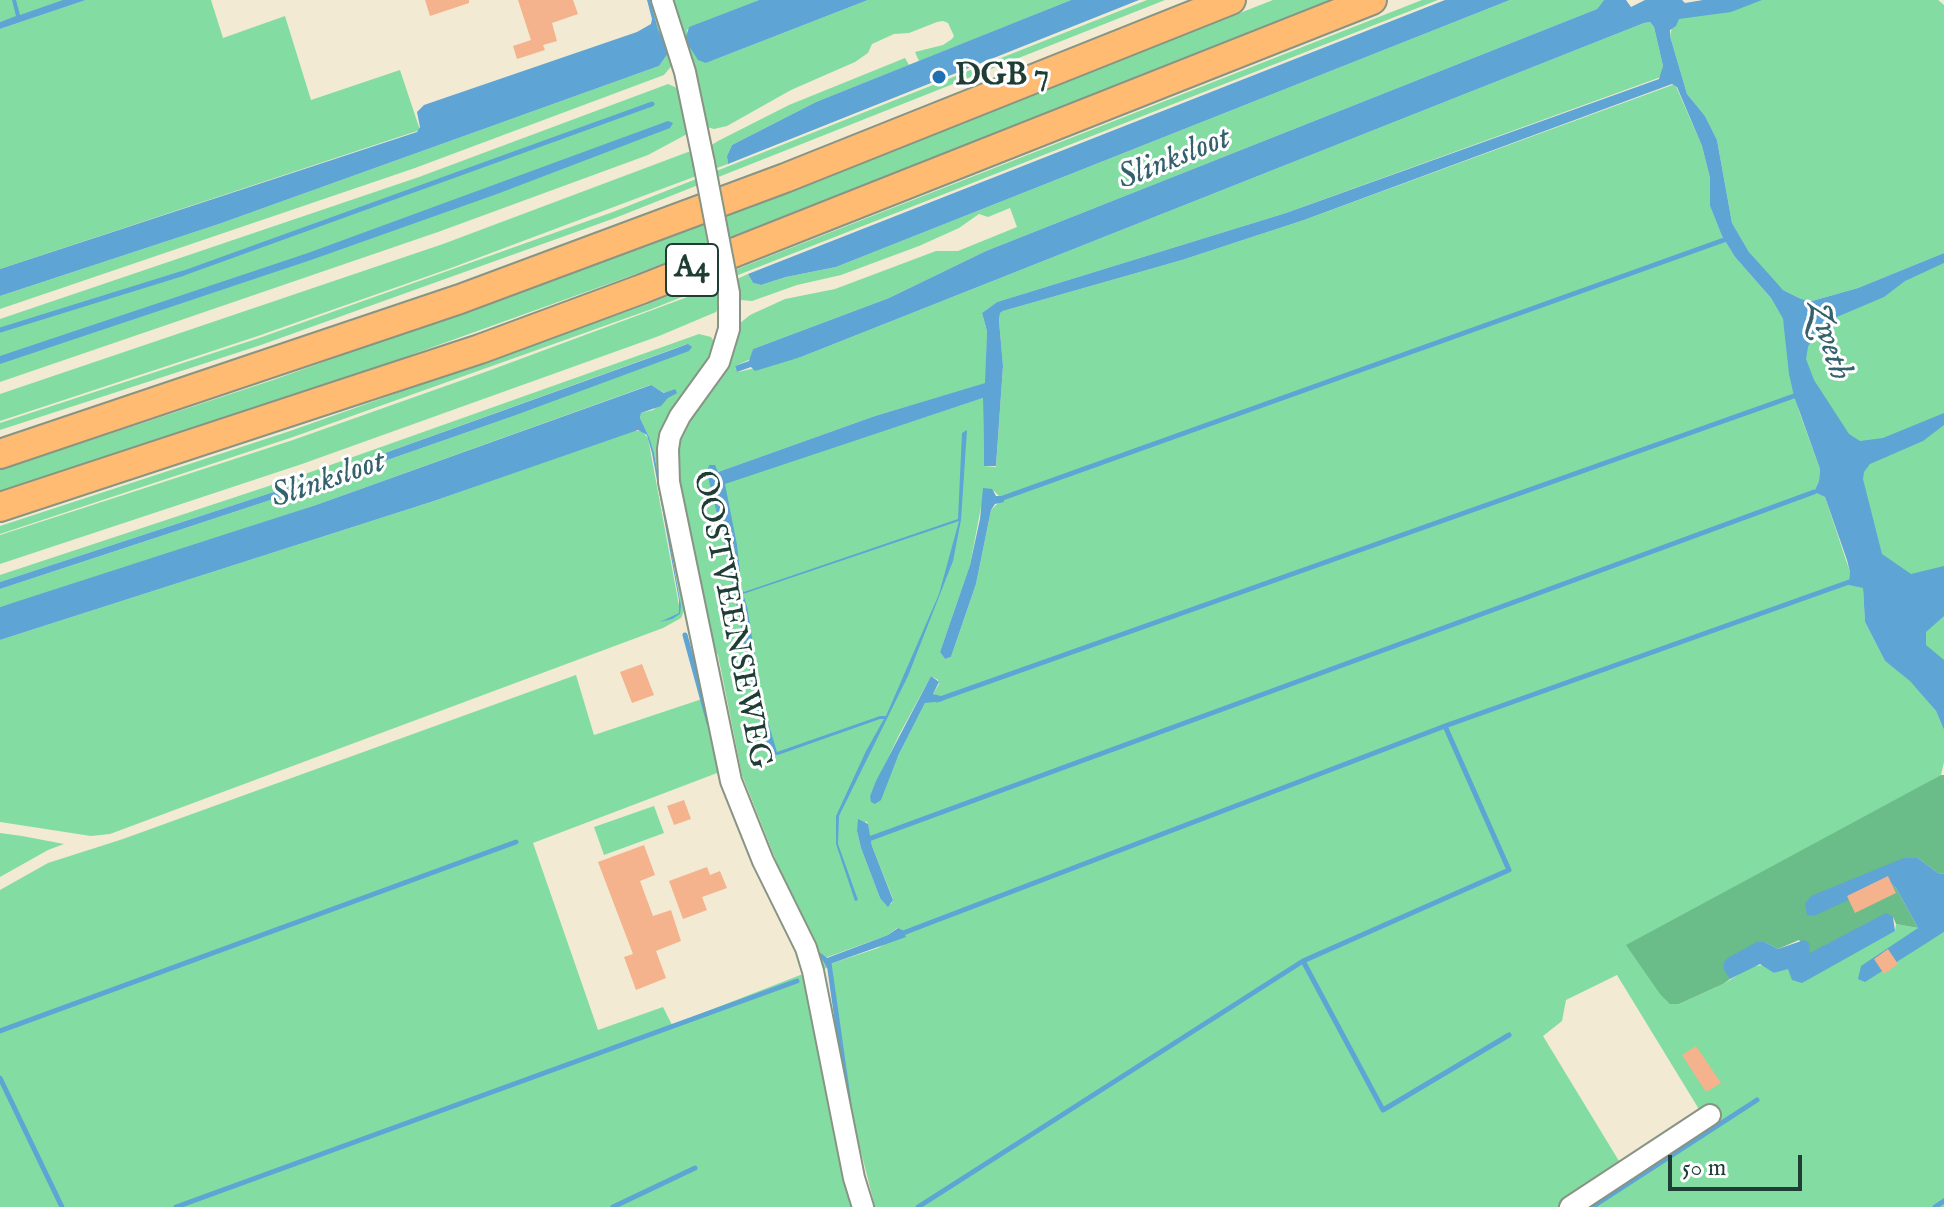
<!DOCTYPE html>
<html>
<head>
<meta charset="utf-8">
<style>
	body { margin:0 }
	#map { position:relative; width:1944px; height:1207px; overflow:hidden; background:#f2ead3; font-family:"IM FELL English",serif }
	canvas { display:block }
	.scale { position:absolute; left:1668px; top:1155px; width:134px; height:36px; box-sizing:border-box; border:4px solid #1f3d34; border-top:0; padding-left:10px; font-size:24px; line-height:28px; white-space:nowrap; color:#1f3d34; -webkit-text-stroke:6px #fff; paint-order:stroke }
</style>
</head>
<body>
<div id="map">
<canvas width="1944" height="1207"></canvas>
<div class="scale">50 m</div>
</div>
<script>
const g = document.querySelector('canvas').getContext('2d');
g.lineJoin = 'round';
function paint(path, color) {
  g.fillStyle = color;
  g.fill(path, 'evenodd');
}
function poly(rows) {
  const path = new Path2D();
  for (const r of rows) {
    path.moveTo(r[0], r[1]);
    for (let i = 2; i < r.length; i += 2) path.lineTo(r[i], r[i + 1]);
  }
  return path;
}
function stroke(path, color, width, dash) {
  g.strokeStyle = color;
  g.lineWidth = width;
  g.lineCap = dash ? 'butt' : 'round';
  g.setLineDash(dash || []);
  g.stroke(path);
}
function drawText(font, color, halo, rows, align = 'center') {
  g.font = font + ' "IM FELL English",serif';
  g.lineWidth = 6;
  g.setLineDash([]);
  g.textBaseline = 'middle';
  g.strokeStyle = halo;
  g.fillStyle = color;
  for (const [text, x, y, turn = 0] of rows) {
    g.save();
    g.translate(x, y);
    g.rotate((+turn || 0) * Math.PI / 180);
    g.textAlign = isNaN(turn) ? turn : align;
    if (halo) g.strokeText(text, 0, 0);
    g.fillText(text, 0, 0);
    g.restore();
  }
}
paint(poly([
	[0,0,68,0,0,22],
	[86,0,211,0,223,38,285,16,311,100,400,70,420,130,0,269,0,29],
	[650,0,655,0,674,63,664,75,415,168,0,309,0,296,219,224,659,66,669,52,658,29],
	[671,0,759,0,690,27,687,30,687,46,690,45,706,63,868,0,1071,0,919,61,915,52,943,45,952,39,954,36,948,23,943,21,937,22,909,33,894,34,872,44,868,53,855,62,791,90,727,126,714,129,707,127,703,121],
	[1147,0,1165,0,615,218,261,345,0,430,0,423,259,338,613,212],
	[1273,0,1335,0,636,274,280,402,0,494,0,470,273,380,628,253],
	[1422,0,1438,0,649,310,293,437,0,534,0,526,290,431,648,304],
	[1510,0,1604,0,1597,9,986,251,889,298,753,349,751,359,735,366,736,370,738,372,801,357,1644,23,1650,22,1654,27,1663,66,1661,77,1286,213,997,302,982,313,987,331,986,383,875,416,718,472,725,483,983,398,984,466,996,467,1003,366,999,322,1000,313,1003,311,1182,260,1304,220,1675,84,1702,146,1710,178,1710,206,1722,236,1735,257,1771,298,1783,319,1799,411,1820,469,1819,481,1814,492,1825,497,1850,572,1863,588,1865,622,1885,661,1910,680,1936,711,1944,730,1944,762,1941,775,1929,782,1627,945,1679,1004,1723,984,1753,966,1765,965,1774,973,1895,931,1896,924,1918,928,1912,934,1927,942,1944,932,1944,1207,1591,1207,1709,1132,1697,1106,1617,975,1566,1000,1562,1021,1543,1036,1622,1166,1561,1207,875,1207,854,1124,838,1042,830,964,878,948,904,932,897,928,888,935,825,958,818,950,827,968,818,971,816,947,784,881,742,775,718,655,714,649,710,649,673,477,679,437,690,418,722,378,739,324,750,315,785,299,835,289,936,251,958,251,1017,227,1010,208,988,217,979,214,959,228,919,246,841,275,797,285,752,301,741,300,736,296,737,279,748,274,753,283,761,285,786,277,836,267],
	[994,491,999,496,998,503,991,510,976,584,951,657,945,659,940,652,970,565,981,507],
	[931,676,938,680,939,684,933,694,941,697,925,703,898,756,869,798,899,735],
	[867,821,872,846,893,899,891,904,880,898,861,848,857,831],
	[1717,0,1938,0,1944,5,1944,253,1858,288,1812,301,1801,299,1783,290,1771,279,1749,252,1732,223,1717,140,1705,116,1687,94,1670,36,1674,18],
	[905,58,909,65,816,102,732,145,727,156,728,164,714,169,710,146,718,141,789,105],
	[668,84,675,87,682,95,689,133,648,155,438,232,0,382,0,319,419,177],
	[688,152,693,152,699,175,451,268,258,336,0,421,0,394,443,244],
	[1944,261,1944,689,1901,620,1803,358,1799,321],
	[717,286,720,304,716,312,659,336,302,464,0,564,0,535,293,440,488,371],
	[699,334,711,337,715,343,716,350,673,412,686,606,681,618,663,628,110,834,91,836,0,822,0,640,434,501,633,431,642,431,648,438,680,611,680,599,654,453,648,435,640,418,641,413,653,410,666,400,675,389,665,393,650,385,316,505,57,591,0,607,0,589,310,487,505,419,687,344,307,481,0,582,0,575,305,474],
	[576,675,594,735,708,697,725,770,533,843,598,1030,663,1007,672,1025,808,972,823,1071,835,1134,854,1207,0,1207,0,890,48,863,123,839],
	[654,806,664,833,604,855,594,827],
	[0,833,22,836,64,844,48,850,0,877]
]), '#83dda2');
paint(poly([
	[1941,775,1944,775,1944,874,1938,873,1918,858,1888,880,1896,888,1918,928,1896,924,1893,917,1809,954,1799,940,1778,949,1765,942,1723,963,1730,979,1723,984,1679,1004,1670,1004,1660,994,1626,945]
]), '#6abc88');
paint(poly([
	[12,0,16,0,20,15,63,0,86,0,0,29,0,22,16,16],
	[647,0,650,0,658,29,669,52,659,66,219,224,0,296,0,269,417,132,420,127,417,112,424,105,637,32,651,24,652,19],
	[759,0,868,0,706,63,698,60,685,40,689,27],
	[1071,0,1139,0,728,164,727,156,732,145,816,102],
	[1445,0,1510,0,836,267,786,277,761,285,753,283,748,274],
	[1604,0,1626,0,1631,7,1645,0,1682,0,1685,3,1703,0,1762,0,1731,12,1679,19,1676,26,1670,30,1670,36,1687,94,1705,116,1717,140,1732,223,1749,252,1783,290,1801,299,1812,301,1858,288,1944,253,1944,263,1905,281,1884,297,1818,325,1808,347,1806,359,1814,380,1849,434,1860,441,1883,438,1944,413,1944,425,1923,441,1870,464,1864,472,1863,479,1882,554,1911,574,1944,566,1944,616,1926,632,1926,645,1944,660,1944,730,1936,711,1910,681,1885,661,1865,622,1863,588,1849,585,1850,572,1847,560,1825,497,1814,492,1819,481,1820,469,1794,396,1789,374,1783,319,1771,298,1735,257,1722,236,1710,206,1710,178,1702,146,1677,87,1672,84,1304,220,1182,260,1003,311,1000,313,999,321,1003,366,996,466,984,466,983,398,725,484,737,545,742,590,744,592,958,519,962,433,967,430,961,520,953,561,908,676,839,816,838,844,858,900,855,901,836,844,836,816,866,751,884,719,880,719,778,755,770,754,756,704,725,546,707,473,709,465,715,465,718,472,875,416,985,383,987,331,982,313,997,302,1286,213,1659,79,1663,66,1654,27,1650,22,1644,23,801,357,755,371,751,367,737,372,735,366,749,361,753,349,889,298,986,251,1597,9],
	[959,521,939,594,886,716,880,716,777,752,762,702,747,606,743,594],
	[668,121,673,123,670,128,497,194,311,260,0,364,0,356,308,253],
	[688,344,692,347,689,351,505,419,310,487,0,589,0,582,307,481],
	[651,385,664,393,675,389,677,393,668,398,661,406,641,413,640,418,649,437,654,453,681,606,680,614,672,619,660,622,679,613,679,600,652,453,647,435,638,430,434,501,0,640,0,607,316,505],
	[983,488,992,489,996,496,1003,496,1004,502,995,504,991,510,976,584,951,657,945,659,940,652,970,565,980,519],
	[931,676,939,682,933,694,941,696,943,701,925,703,898,756,881,800,875,804,871,802,870,796,876,781],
	[858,819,868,824,872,846,893,900,888,907,880,898,861,848,857,831],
	[1904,858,1918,858,1938,873,1944,874,1944,932,1865,982,1858,979,1861,966,1918,928,1896,888,1888,881,1814,916,1807,915,1805,904,1811,896],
	[1886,913,1893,917,1895,931,1802,983,1792,980,1788,969,1774,973,1760,964,1730,979,1724,970,1723,963,1728,958,1757,942,1765,942,1778,949,1804,940,1809,943,1810,953],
	[898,928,904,931,906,937,830,964,830,968,827,968,817,950,827,958,888,935]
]), '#5ea4d4');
stroke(poly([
	[0,330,184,273,652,104],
	[1000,499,1724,240],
	[685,635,709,723],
	[937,700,1794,396],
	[1445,726,1509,870,1303,961,1383,1110,1509,1035],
	[866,840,1814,492],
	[898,935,1445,726,1852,581],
	[829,963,849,1104],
	[0,1031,516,842],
	[0,1078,62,1207],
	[176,1207,797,981],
	[613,1207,695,1168],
	[918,1207,1303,961],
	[1592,1207,1757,1100],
	[1935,1207,1944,1201]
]), '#5ea4d4', 5);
paint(poly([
	[425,0,469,0,469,3,430,16],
	[518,0,573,0,578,14,552,23,557,41,543,45,545,50,517,59,513,46,531,40],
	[642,664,654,695,632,703,620,672],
	[684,800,691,819,674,825,667,806],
	[644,845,655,875,640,881,653,916,671,910,681,941,656,951,666,978,636,990,624,957,633,954,598,862],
	[707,867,710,875,720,871,727,888,702,897,707,910,683,919,669,881],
	[1888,876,1896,893,1855,913,1847,896],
	[1888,949,1898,964,1884,974,1874,959],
	[1696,1046,1721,1083,1706,1092,1682,1055]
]), '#f4b38d');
const minor = poly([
	[662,0,685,72,704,163],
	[729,293,729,329,719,362,680,416,670,436,668,449,669,482,731,781,763,861,806,948,813,971,854,1178,863,1207],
	[1570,1207,1710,1115]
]);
const highway = poly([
	[0,454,460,299,785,178,1231,0],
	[0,507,480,349,642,289,1372,0]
]);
stroke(minor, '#889484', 24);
stroke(highway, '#889484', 32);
stroke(minor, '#fff', 20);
stroke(highway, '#ffbb71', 28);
const minorBridge = poly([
	[704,163,729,293]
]);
stroke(minorBridge, '#889484', 24, []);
stroke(minorBridge, '#fff', 20);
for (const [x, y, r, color] of [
	[939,77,8,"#1f6fb2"]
]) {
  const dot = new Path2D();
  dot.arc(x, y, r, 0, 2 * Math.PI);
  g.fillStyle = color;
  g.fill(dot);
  stroke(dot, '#fff', 3);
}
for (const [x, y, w] of [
	[692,270,52]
]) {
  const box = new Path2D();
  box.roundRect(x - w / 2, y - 26, w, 52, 6);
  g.fillStyle = '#fff';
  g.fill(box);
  stroke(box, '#1f3d34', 2);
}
drawText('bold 30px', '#1f3d34', null, [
	["A4",692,270]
]);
drawText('bold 32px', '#1f3d34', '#fff', [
	["DGB 7",955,77]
], 'left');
drawText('32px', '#1f3d34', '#fff', [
	["OOSTVEENSEWEG",730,620,79]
]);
drawText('italic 34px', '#35616c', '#fff', [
	["Slinksloot",1175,160,-22],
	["Zweth",1827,341,72],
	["Slinksloot",329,481,-19]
]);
</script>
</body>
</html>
